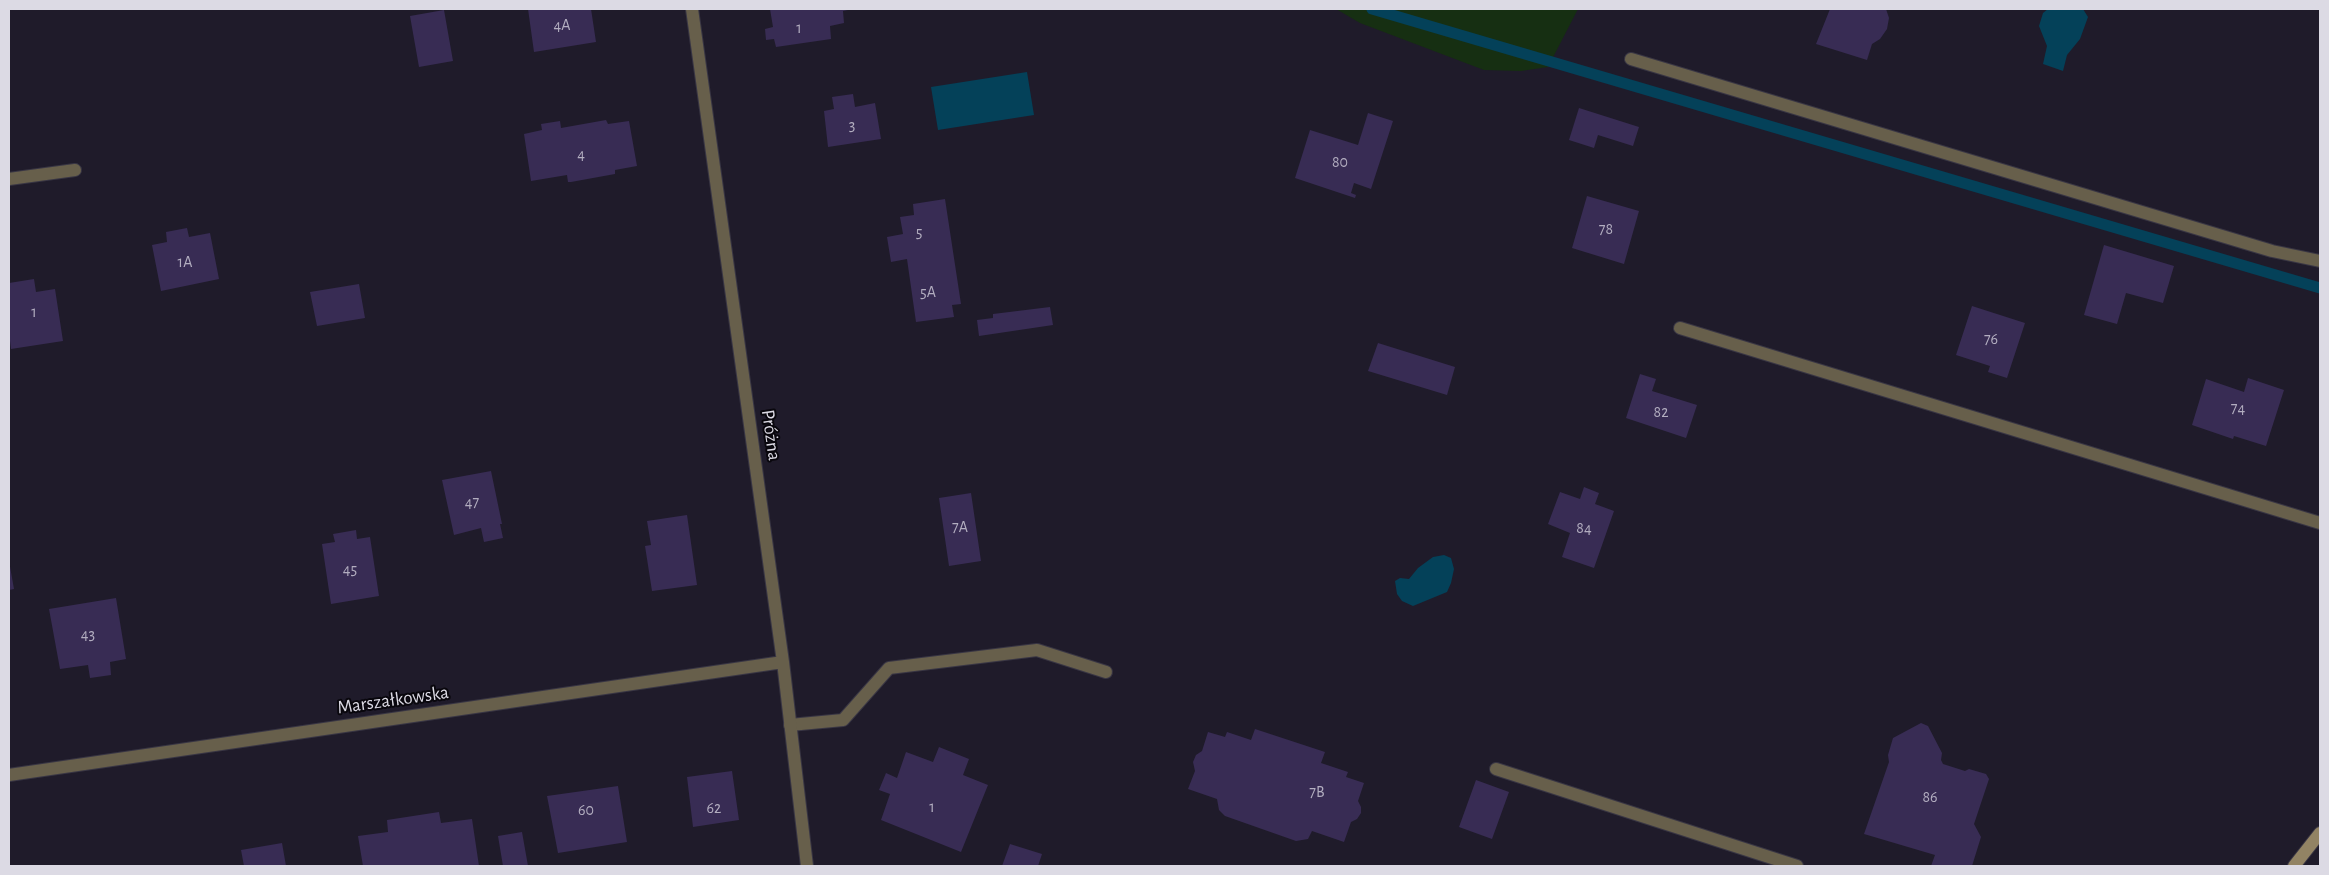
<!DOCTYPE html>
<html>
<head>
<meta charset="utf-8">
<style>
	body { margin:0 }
	#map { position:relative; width:2329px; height:875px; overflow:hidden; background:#1f1b2a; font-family:"Alegreya Sans",sans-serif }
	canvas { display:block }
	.frame { position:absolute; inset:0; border:10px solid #dcdae4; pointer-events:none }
</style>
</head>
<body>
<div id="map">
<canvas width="2329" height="875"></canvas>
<div class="frame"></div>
</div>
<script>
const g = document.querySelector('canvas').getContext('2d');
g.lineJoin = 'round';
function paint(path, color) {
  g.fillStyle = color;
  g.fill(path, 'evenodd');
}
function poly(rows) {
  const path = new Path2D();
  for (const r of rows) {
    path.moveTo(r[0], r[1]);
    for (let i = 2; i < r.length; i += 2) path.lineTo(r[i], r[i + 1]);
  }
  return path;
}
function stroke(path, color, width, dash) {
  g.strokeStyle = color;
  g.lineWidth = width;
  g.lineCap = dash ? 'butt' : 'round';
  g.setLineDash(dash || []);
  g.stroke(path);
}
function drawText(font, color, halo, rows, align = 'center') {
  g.font = font + ' "Alegreya Sans",sans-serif';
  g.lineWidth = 4;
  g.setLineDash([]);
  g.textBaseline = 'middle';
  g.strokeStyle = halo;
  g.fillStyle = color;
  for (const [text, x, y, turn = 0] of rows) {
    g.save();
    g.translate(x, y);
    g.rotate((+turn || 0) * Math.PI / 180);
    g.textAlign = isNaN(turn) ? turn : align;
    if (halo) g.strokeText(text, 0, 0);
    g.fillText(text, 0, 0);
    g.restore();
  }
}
paint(poly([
	[1336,9,1578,9,1548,67,1521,71,1484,70,1360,23]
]), '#162f12');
paint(poly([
	[2048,9,2083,9,2088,17,2080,39,2067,55,2063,71,2043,64,2047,46,2039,26,2043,13],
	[1027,72,1034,115,938,130,931,87],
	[1444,555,1451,558,1454,569,1451,583,1447,592,1413,606,1402,601,1397,594,1395,581,1400,578,1409,579,1418,568,1433,557]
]), '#044159');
stroke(poly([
	[1372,9,2320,288]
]), '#044159', 11);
paint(poly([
	[528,9,591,9,596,42,534,52],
	[770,9,848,9,848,10,843,11,844,23,830,26,831,39,776,47,774,39,766,40,765,29,773,27],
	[1830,9,1886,9,1889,18,1887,29,1880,39,1872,44,1867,60,1816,44],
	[444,10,453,61,419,67,410,16],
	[853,94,855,107,875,103,881,139,828,147,824,111,834,109,832,97],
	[1579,108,1639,127,1633,146,1598,135,1594,148,1569,140],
	[1368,113,1393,121,1371,189,1354,183,1351,193,1356,195,1355,198,1295,178,1310,130,1358,145],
	[606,120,608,124,629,121,637,166,615,170,615,174,571,182,568,182,567,175,531,181,524,134,542,130,541,124,560,121,561,128],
	[1587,196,1639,211,1624,264,1572,248],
	[945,199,961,304,952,305,954,317,916,322,907,259,891,262,887,237,903,234,900,217,914,215,913,204],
	[187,228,189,237,210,233,219,279,161,291,152,245,167,242,166,232],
	[2104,245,2174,266,2163,303,2126,293,2117,324,2084,315],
	[34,279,36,292,55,289,63,341,11,349,9,333,9,283],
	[359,284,365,318,317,326,310,292],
	[1972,306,2025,323,2007,378,1988,372,1990,366,1956,355],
	[1050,307,1053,325,979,336,977,320,993,318,993,314],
	[1378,343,1455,367,1447,395,1368,371],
	[1640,374,1656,379,1652,391,1697,405,1686,438,1626,418],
	[2248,378,2284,390,2266,446,2234,436,2233,439,2192,425,2206,379,2244,392],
	[491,471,502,524,500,524,503,538,484,542,481,528,454,535,442,480],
	[1584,487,1599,493,1595,504,1614,511,1594,568,1562,557,1570,533,1548,524,1560,492,1580,499],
	[971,493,981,561,949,566,939,498],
	[687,515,697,585,652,591,645,546,651,545,647,521],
	[356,530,357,539,370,537,379,596,331,604,322,544,335,542,333,534],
	[9,561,14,589,9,590],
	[116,598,126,659,110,662,111,675,90,678,88,665,60,669,49,609],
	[1921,723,1928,726,1942,753,1941,760,1943,764,1965,771,1969,769,1986,774,1989,779,1974,824,1981,837,1972,866,1931,866,1935,855,1864,834,1889,762,1888,755,1893,738],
	[1255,729,1325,752,1321,763,1348,772,1346,777,1364,783,1358,801,1361,807,1361,813,1357,819,1351,822,1344,842,1312,831,1308,839,1296,841,1225,816,1219,810,1217,799,1188,789,1195,771,1193,762,1196,755,1202,751,1208,732,1225,737,1227,732,1251,740],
	[939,747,969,759,963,775,988,785,961,852,881,820,890,794,879,790,886,773,897,778,906,752,933,762],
	[732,771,739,820,693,827,687,777],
	[1476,780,1509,792,1492,839,1459,827],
	[618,786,627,842,558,853,547,796],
	[439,812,441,823,472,819,479,866,363,866,358,836,388,832,387,820],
	[522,832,528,866,503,866,498,836],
	[282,843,286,866,244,866,241,850],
	[1010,844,1042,854,1038,866,1002,866]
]), '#382c54');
const lane = poly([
	[1631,59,2272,251,2320,261],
	[1680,328,2320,523],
	[790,725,843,720,889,668,1037,650,1106,672],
	[1496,769,1797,866]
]);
const street = poly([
	[692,9,783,662,807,866],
	[9,179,75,170],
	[9,775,783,662]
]);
const secondary = poly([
	[2294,866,2320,833]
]);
stroke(lane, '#393644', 14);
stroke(street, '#393644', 14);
stroke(secondary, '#393644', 14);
stroke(lane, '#675f4b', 12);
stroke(street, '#675f4b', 12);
stroke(secondary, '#928364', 12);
drawText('16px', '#b3aec0', null, [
	["4A",562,25],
	["1",799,28],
	["3",852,125],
	["4",581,154],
	["80",1340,162],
	["78",1606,229],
	["5",919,232],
	["1A",185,262],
	["5A",928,292],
	["1",34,312],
	["76",1991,339],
	["74",2238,408],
	["82",1661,412],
	["47",472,502],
	["7A",960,527],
	["84",1584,528],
	["45",350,569],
	["43",88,634],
	["7B",1317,792],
	["86",1930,797],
	["1",932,807],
	["62",714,808],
	["60",586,810]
]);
drawText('19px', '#dcdae4', '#09070d', [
	["Próżna",771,435,82],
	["Marszałkowska",393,700,-8]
]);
</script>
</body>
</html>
